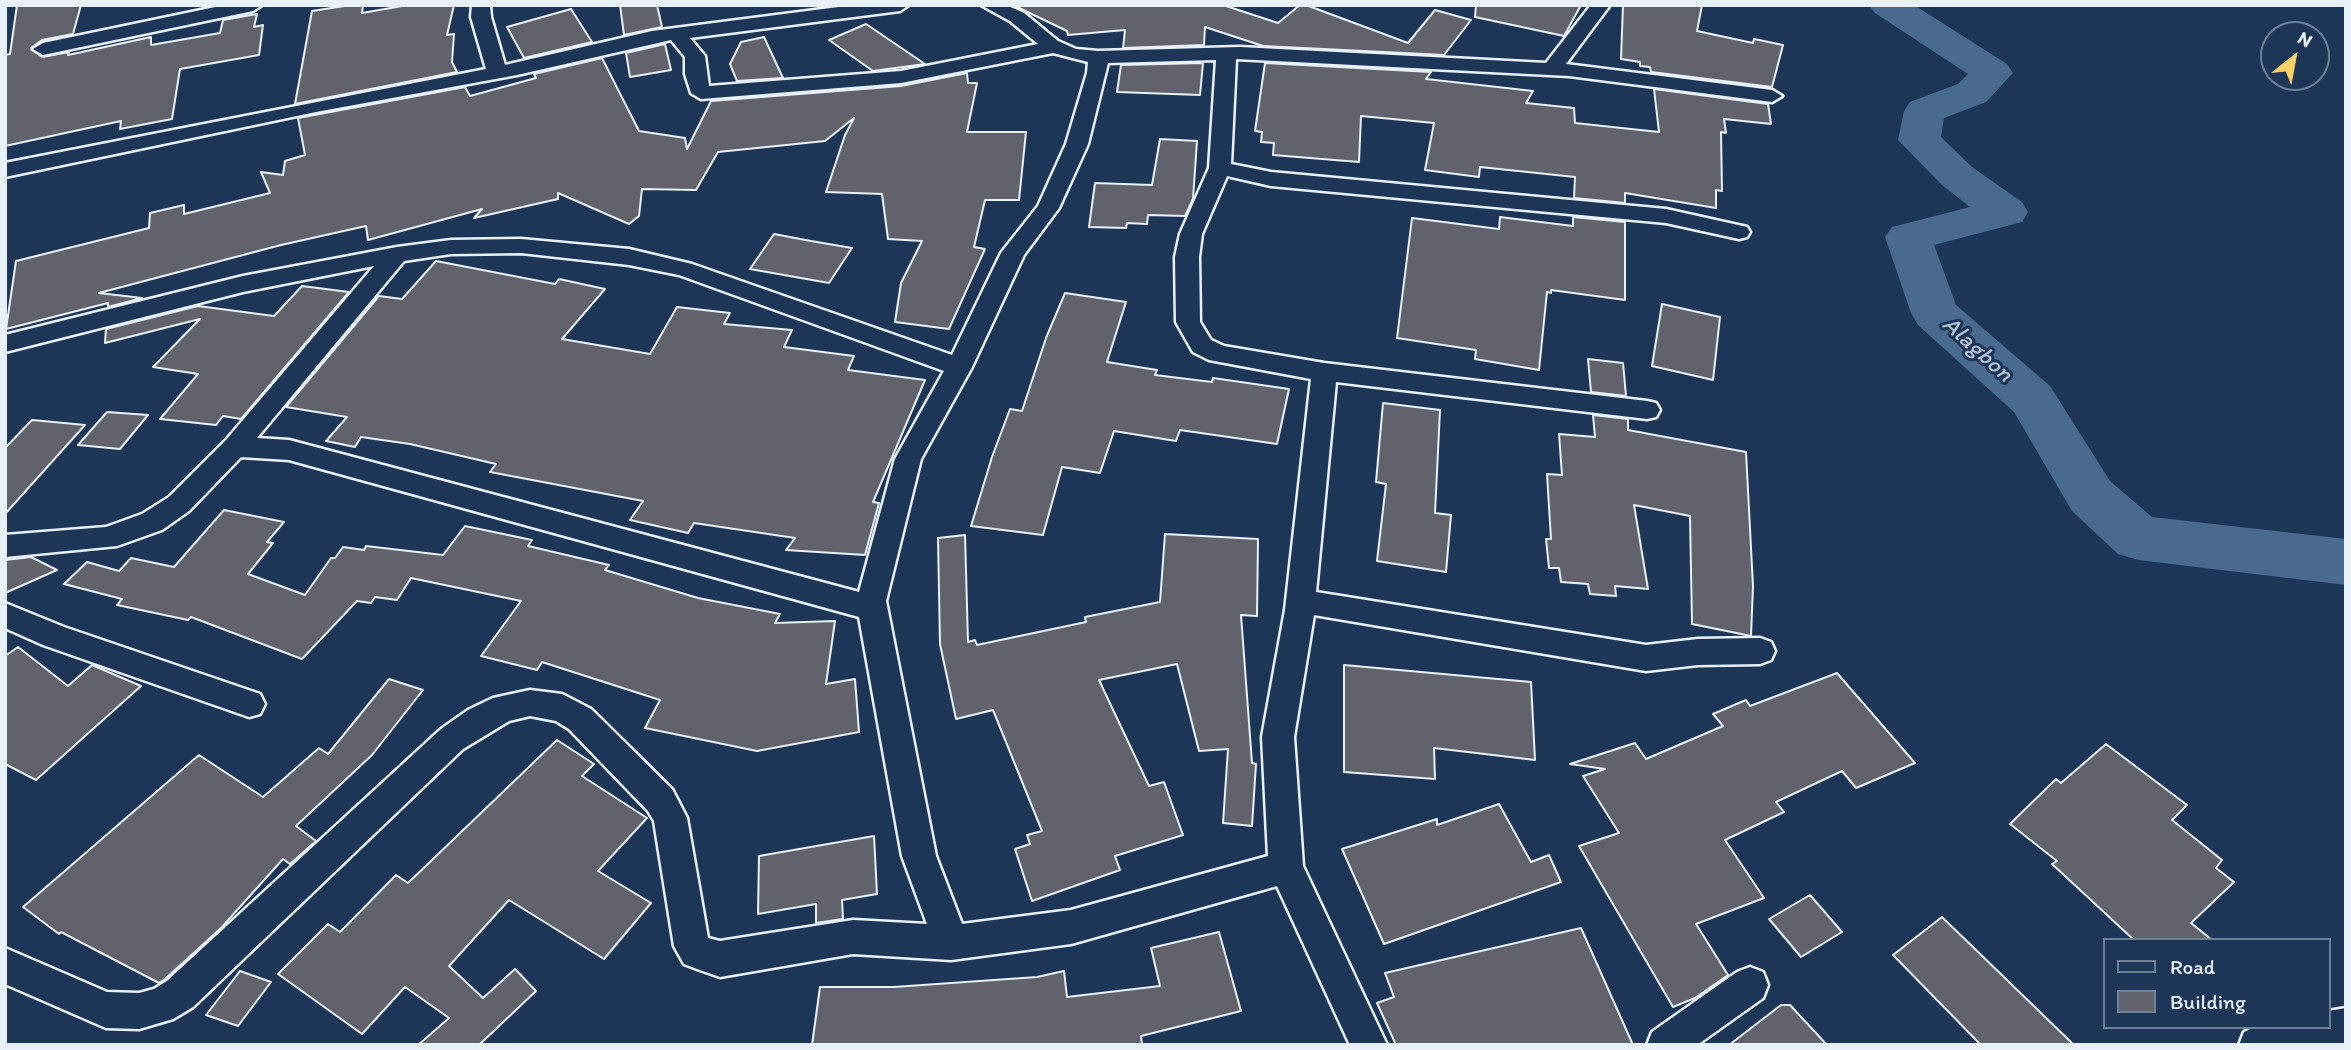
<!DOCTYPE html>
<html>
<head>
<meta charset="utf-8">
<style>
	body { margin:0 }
	#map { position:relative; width:2351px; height:1050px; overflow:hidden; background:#1d3557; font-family:Itim,sans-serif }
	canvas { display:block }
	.frame { position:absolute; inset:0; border:7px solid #e8f1f8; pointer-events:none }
	.legend { position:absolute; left:2103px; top:938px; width:228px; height:91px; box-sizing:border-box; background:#1d3557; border:2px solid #6e8097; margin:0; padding:9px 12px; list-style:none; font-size:21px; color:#e8f1f8 }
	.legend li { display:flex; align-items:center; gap:14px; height:35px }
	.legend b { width:35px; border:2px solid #6e8097 }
	.north { position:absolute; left:2260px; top:21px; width:70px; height:70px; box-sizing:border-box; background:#1d3557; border:2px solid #6e8097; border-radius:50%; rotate:31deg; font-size:19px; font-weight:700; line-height:28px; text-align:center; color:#e8f1f8 }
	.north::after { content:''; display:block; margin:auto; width:24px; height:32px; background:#ffd166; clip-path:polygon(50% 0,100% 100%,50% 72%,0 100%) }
</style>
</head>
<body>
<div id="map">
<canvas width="2351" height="1050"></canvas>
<div class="frame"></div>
<ul class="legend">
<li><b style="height:9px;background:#1d3557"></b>Road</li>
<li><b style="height:19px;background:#61626b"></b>Building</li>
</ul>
<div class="north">N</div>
</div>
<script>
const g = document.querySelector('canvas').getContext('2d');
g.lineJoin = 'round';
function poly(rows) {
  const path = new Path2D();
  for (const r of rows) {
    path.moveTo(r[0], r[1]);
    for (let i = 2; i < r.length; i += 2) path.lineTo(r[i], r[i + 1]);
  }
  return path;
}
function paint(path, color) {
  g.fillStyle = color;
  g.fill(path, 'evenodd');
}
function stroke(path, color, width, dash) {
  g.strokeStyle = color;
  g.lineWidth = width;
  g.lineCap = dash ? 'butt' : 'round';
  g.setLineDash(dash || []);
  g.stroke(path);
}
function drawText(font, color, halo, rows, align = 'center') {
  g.font = font + ' Itim,sans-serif';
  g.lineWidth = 6;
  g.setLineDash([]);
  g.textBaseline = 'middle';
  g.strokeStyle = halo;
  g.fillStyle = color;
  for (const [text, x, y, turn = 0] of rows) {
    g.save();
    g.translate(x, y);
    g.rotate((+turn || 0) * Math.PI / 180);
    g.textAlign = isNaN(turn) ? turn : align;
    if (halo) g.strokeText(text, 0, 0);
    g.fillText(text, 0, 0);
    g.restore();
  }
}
paint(poly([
	[1869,5,1914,5,2007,64,2013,73,1986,102,1944,118,1941,137,1972,167,2022,202,2028,212,2022,222,1934,245,1956,305,2050,386,2110,481,2152,517,2346,539,2346,585,2138,560,2118,554,2072,511,2014,412,1918,325,1911,313,1885,237,1892,227,1970,207,1942,185,1898,140,1904,111,1910,102,1958,84,1968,74,1875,13,1869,5]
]), '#496a8f');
const building = poly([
	[17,5,81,5,73,34,42,40,31,48,42,57,69,52,68,55,151,37,151,45,220,33,223,20,257,14,254,27,263,25,259,55,180,69,172,119,120,129,121,121,5,146,5,55,10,54,17,5],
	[351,5,363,5,362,13,408,5,454,5,447,35,454,34,452,62,457,72,295,104,312,11,351,5],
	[620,5,657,5,662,27,624,35,620,5],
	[1013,5,1223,5,1278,23,1300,5,1306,5,1408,43,1435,10,1471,20,1444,55,1263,46,1205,27,1204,45,1123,48,1125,30,1068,35,1067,31,1013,5],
	[1476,5,1581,5,1564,36,1475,17,1476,5],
	[1623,5,1702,5,1697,31,1753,43,1754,39,1783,45,1772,87,1651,72,1650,67,1640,66,1640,62,1621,59,1623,5],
	[571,9,592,42,524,58,507,27,571,9],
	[866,24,925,64,873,71,829,40,866,24],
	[764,37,783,78,737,81,730,64,741,42,764,37],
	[665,44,671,70,630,77,626,53,665,44],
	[602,58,639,131,685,138,687,149,711,101,901,86,967,73,968,83,977,83,967,132,1026,132,1019,200,985,200,974,247,985,249,949,329,895,322,901,283,922,241,888,239,882,194,826,192,845,135,854,118,825,141,718,152,696,190,642,189,639,216,629,224,558,193,558,199,474,218,482,209,368,240,366,226,281,245,99,293,142,298,108,307,108,303,6,329,16,261,149,228,150,213,184,205,184,214,270,193,261,172,283,175,285,161,305,155,298,118,465,87,470,96,536,78,534,74,602,58],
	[1203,63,1200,95,1117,92,1121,65,1203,63],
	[1265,63,1431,72,1426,79,1533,91,1526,103,1574,108,1575,123,1659,132,1654,89,1768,104,1771,124,1724,119,1726,133,1721,132,1722,191,1716,190,1716,208,1625,193,1625,203,1574,198,1575,177,1480,167,1479,177,1425,170,1434,123,1361,116,1359,162,1273,155,1274,143,1261,142,1262,132,1255,131,1265,63],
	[1160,139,1197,141,1193,199,1185,216,1148,215,1147,224,1127,223,1126,228,1089,227,1095,183,1152,185,1160,139],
	[1500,217,1573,226,1573,217,1625,222,1625,300,1551,290,1551,293,1547,292,1539,370,1475,359,1476,350,1397,338,1412,218,1499,229,1500,217],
	[774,234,811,241,852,248,829,283,750,269,774,234],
	[436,261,555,284,559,279,605,289,562,339,650,354,677,307,730,313,724,324,792,330,784,347,854,356,848,370,925,380,873,502,879,503,865,555,786,550,795,538,694,523,688,533,630,520,643,501,490,472,496,464,410,444,361,437,355,447,326,441,347,417,286,407,379,296,402,299,436,261],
	[302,286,349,292,241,419,223,416,216,425,160,419,198,374,153,367,200,319,105,343,106,329,198,306,274,316,302,286],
	[1065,293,1126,302,1107,362,1157,370,1155,375,1212,382,1213,378,1289,389,1277,444,1180,430,1176,441,1114,431,1100,473,1062,467,1043,535,971,526,992,457,1010,409,1022,411,1046,338,1065,293],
	[1662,304,1720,317,1713,380,1652,366,1662,304],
	[1588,359,1623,363,1626,396,1591,392,1588,359],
	[1383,403,1440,410,1435,513,1451,515,1446,572,1377,561,1386,484,1376,482,1383,403],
	[107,412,148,415,120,449,78,445,107,412],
	[1593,415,1628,419,1628,430,1746,452,1753,586,1751,636,1692,624,1690,516,1634,505,1648,589,1615,586,1616,596,1590,594,1588,584,1561,582,1559,568,1549,568,1546,539,1551,539,1547,474,1562,475,1559,434,1595,437,1593,415],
	[32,420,85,425,5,514,5,448,32,420],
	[224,510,284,522,267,542,273,543,248,574,305,595,331,558,335,558,343,547,364,550,366,546,443,555,465,526,532,540,528,546,609,565,605,570,698,598,780,614,775,623,835,621,826,684,855,679,859,732,757,751,645,728,660,700,542,662,537,670,481,656,521,601,411,578,397,600,375,597,371,603,357,601,302,659,191,617,188,620,117,605,122,599,64,584,87,562,119,571,131,558,174,567,224,510],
	[1165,534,1258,539,1257,616,1241,615,1252,763,1256,764,1252,826,1223,823,1228,749,1199,751,1177,664,1099,680,1149,786,1164,782,1183,835,1115,856,1120,870,1032,901,1015,849,1030,844,1027,835,1042,831,993,710,956,719,940,644,938,538,965,535,968,642,975,640,977,645,1086,622,1085,617,1160,602,1165,534],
	[31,557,57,570,5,593,5,560,31,557],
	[18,647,68,686,92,665,141,686,36,780,5,764,5,656,18,647],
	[1344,665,1531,682,1535,760,1434,748,1435,779,1344,772,1344,665],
	[1837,673,1915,763,1856,788,1842,771,1776,802,1784,812,1725,840,1764,898,1696,924,1728,975,1695,998,1673,1007,1579,846,1619,833,1583,776,1605,769,1570,764,1635,743,1646,759,1723,726,1713,714,1746,700,1750,706,1837,673],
	[389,679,423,690,372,755,296,826,316,841,290,864,283,859,221,928,165,979,159,983,61,932,59,934,23,907,199,755,263,797,319,748,328,754,389,679],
	[557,740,594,764,582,776,647,818,598,871,651,903,604,959,509,900,449,966,483,998,515,969,536,991,479,1045,418,1045,449,1018,405,987,362,1034,278,974,328,924,340,932,396,875,408,883,557,740],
	[2106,744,2187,805,2172,820,2222,860,2216,868,2234,882,2191,923,2212,940,2134,940,2052,864,2057,861,2010,824,2056,779,2061,783,2106,744],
	[1499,804,1531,862,1549,855,1561,882,1384,944,1342,849,1437,819,1437,825,1499,804],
	[874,836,877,894,842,900,843,919,816,923,816,904,758,914,759,856,874,836],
	[1810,895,1842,932,1801,957,1769,919,1810,895],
	[1942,917,2074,1045,1981,1045,1893,955,1942,917],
	[1581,928,1633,1045,1396,1045,1377,1003,1394,997,1385,973,1581,928],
	[1219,932,1241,1011,1141,1036,1142,1045,812,1045,820,987,894,987,1037,977,1064,971,1067,997,1160,986,1151,948,1219,932],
	[240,971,271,982,238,1026,206,1015,240,971],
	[1781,1005,1790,1005,1827,1045,1729,1045,1781,1005]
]);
paint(building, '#61626b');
stroke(building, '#e8f1f8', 2);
const minor = poly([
	[225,5,262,5,253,11,43,55,33,49,43,43,225,5],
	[472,5,490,5,491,17,505,65,652,31,854,5,909,5,900,11,690,38,705,56,709,86,901,71,1038,44,1010,21,981,5,1006,5,1024,13,1058,41,1076,49,1098,51,1240,47,1546,63,1591,5,1610,5,1566,64,1772,90,1782,96,1772,102,1569,76,1236,59,1231,164,1271,172,1666,209,1747,227,1750,232,1747,237,1739,239,1666,223,1271,186,1227,176,1202,234,1199,257,1200,322,1211,340,1224,346,1324,363,1647,401,1656,403,1660,410,1656,417,1647,419,1336,382,1316,592,1646,645,1698,639,1760,638,1771,642,1775,651,1771,660,1760,664,1698,665,1646,671,1314,615,1294,737,1303,866,1387,1045,1350,1045,1277,886,1071,944,951,960,853,954,720,977,697,969,684,964,674,946,654,821,648,811,569,729,556,721,530,716,509,721,463,749,193,1007,173,1019,139,1029,106,1028,5,984,5,948,107,992,139,993,154,989,167,981,441,729,468,710,493,698,530,690,562,694,591,709,672,789,687,818,708,938,720,941,853,920,927,924,902,856,859,617,289,460,241,457,189,511,162,530,117,546,5,557,5,535,106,527,142,514,169,497,226,440,374,266,243,292,5,352,5,335,243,276,397,247,451,240,521,239,629,249,692,264,952,355,1001,253,1038,206,1066,144,1087,73,1088,62,1053,53,901,83,701,99,691,93,685,74,685,57,671,40,517,75,316,112,5,177,5,163,486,69,471,17,472,5],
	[1216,60,1209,168,1180,234,1175,257,1176,322,1193,352,1209,360,1311,379,1285,610,1262,737,1268,856,1071,910,962,924,936,856,886,601,921,459,972,367,1024,255,1059,208,1088,144,1108,63,1216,60],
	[521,253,629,265,679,275,944,371,895,459,859,592,289,440,257,438,404,261,451,254,521,253],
	[5,603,64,627,260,694,265,704,260,714,249,717,43,645,5,628,5,603],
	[1750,967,1763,972,1768,985,1763,998,1697,1045,1647,1045,1652,1032,1737,972,1750,967],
	[2346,1008,2346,1044,2239,1045,2244,1032,2255,1027,2328,1027,2328,1011,2346,1008]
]);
stroke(minor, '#e8f1f8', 5);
paint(minor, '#1d3557');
drawText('italic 24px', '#b0c2d3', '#1d3557', [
	["Alagbon",1977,350,42]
]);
</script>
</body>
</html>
